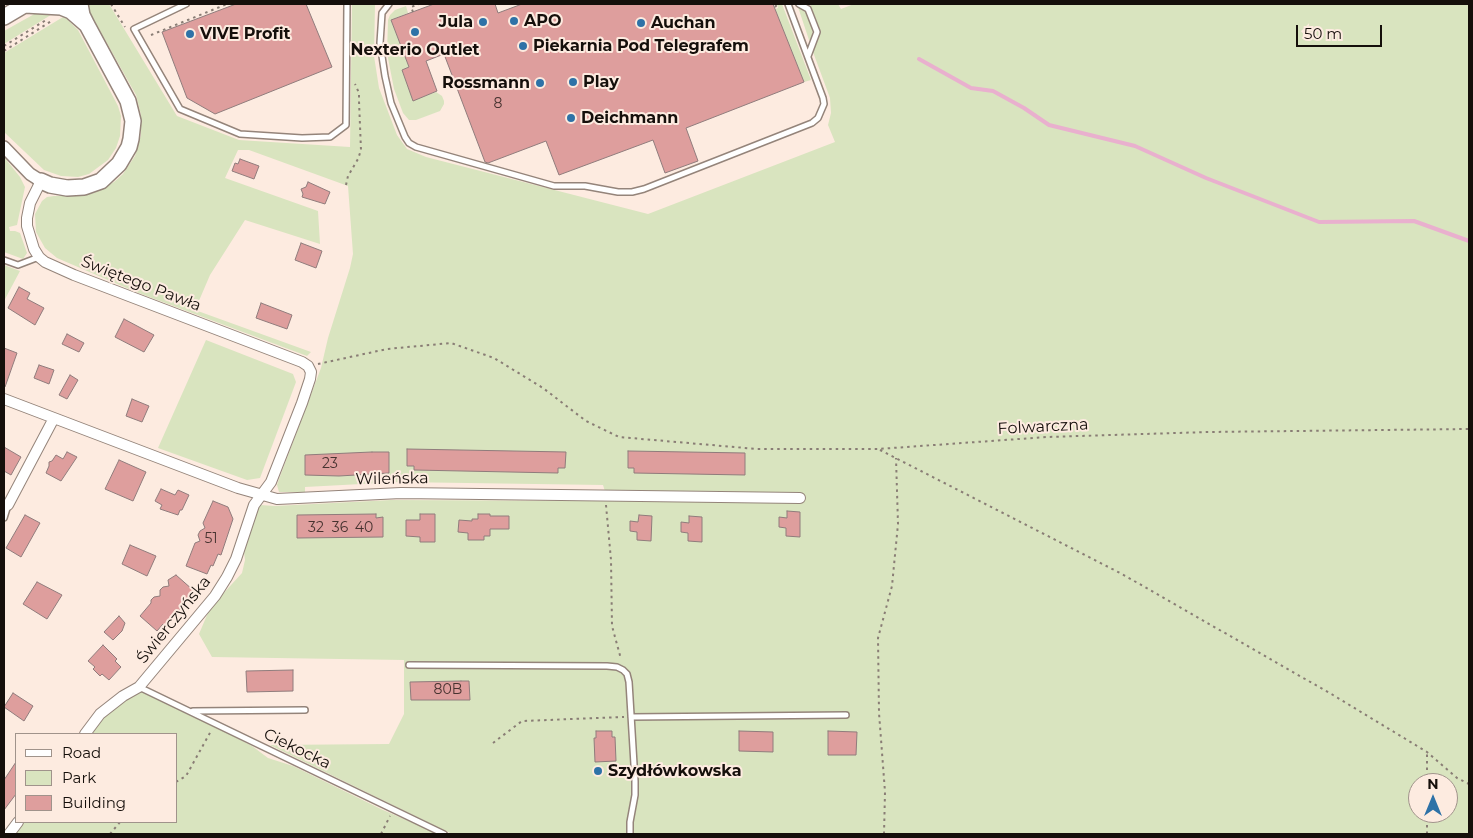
<!DOCTYPE html>
<html>
<head>
<meta charset="utf-8">
<style>
	body { margin:0 }
	#map { position:relative; width:1473px; height:838px; overflow:hidden; background:#fdebe0; font-family:Montserrat,sans-serif }
	canvas { display:block }
	.frame { position:absolute; inset:0; border:5px solid #150f0b; pointer-events:none }
	.legend { position:absolute; left:15px; top:733px; width:162px; height:90px; box-sizing:border-box; background:#fdebe0; border:1px solid #a0938b; margin:0; padding:6px 9px; list-style:none; font-size:15px; color:#150f0b }
	.legend li { display:flex; align-items:center; gap:10px; height:25px }
	.legend b { width:25px; border:1px solid #a0938b }
	.north { position:absolute; left:1408px; top:773px; width:50px; height:50px; box-sizing:border-box; background:#fdebe0; border:1px solid #a0938b; border-radius:50%; rotate:0deg; font-size:14px; font-weight:700; line-height:20px; text-align:center; color:#150f0b }
	.north::after { content:''; display:block; margin:auto; width:18px; height:22px; background:#2e72a7; clip-path:polygon(50% 0,100% 100%,50% 72%,0 100%) }
	.scale { position:absolute; left:1296px; top:25px; width:86px; height:22px; box-sizing:border-box; border:2px solid #150f0b; border-top:0; padding-left:6px; font-size:15px; line-height:18px; white-space:nowrap; color:#150f0b; -webkit-text-stroke:4px #fdebe0; paint-order:stroke }
</style>
</head>
<body>
<div id="map">
<canvas width="1473" height="838"></canvas>
<div class="frame"></div>
<ul class="legend">
<li><b style="height:6px;background:#fff"></b>Road</li>
<li><b style="height:14px;background:#d9e4bf"></b>Park</li>
<li><b style="height:14px;background:#de9e9d"></b>Building</li>
</ul>
<div class="north">N</div>
<div class="scale">50 m</div>
</div>
<script>
const g = document.querySelector('canvas').getContext('2d');
g.lineJoin = 'round';
function paint(path, color) {
  g.fillStyle = color;
  g.fill(path, 'evenodd');
}
function poly(rows) {
  const path = new Path2D();
  for (const r of rows) {
    path.moveTo(r[0], r[1]);
    for (let i = 2; i < r.length; i += 2) path.lineTo(r[i], r[i + 1]);
  }
  return path;
}
function stroke(path, color, width, dash) {
  g.strokeStyle = color;
  g.lineWidth = width;
  g.lineCap = dash ? 'butt' : 'round';
  g.setLineDash(dash || []);
  g.stroke(path);
}
function drawText(font, color, halo, rows, align = 'center') {
  g.font = font + ' Montserrat,sans-serif';
  g.lineWidth = 4;
  g.setLineDash([]);
  g.textBaseline = 'middle';
  g.strokeStyle = halo;
  g.fillStyle = color;
  for (const [text, x, y, turn = 0] of rows) {
    g.save();
    g.translate(x, y);
    g.rotate((+turn || 0) * Math.PI / 180);
    g.textAlign = isNaN(turn) ? turn : align;
    if (halo) g.strokeText(text, 0, 0);
    g.fillText(text, 0, 0);
    g.restore();
  }
}
paint(poly([
	[85,4,109,4,177,116,239,140,350,147,352,4,375,4,374,56,379,88,397,135,407,149,426,157,648,214,835,142,828,125,831,113,830,98,813,52,821,32,810,4,838,4,841,9,854,4,1469,4,1469,834,452,834,270,745,389,744,404,714,404,660,212,657,199,634,210,608,242,573,245,560,243,544,251,514,260,505,275,506,391,500,608,501,603,485,399,482,305,487,305,492,279,492,277,485,279,479,321,368,328,338,350,268,353,254,348,186,249,150,238,150,225,178,318,211,320,244,245,220,210,275,195,310,311,352,307,356,136,292,57,258,45,248,36,232,35,214,42,201,47,197,54,196,76,196,94,193,114,182,123,174,135,156,141,135,141,115,136,95],
	[1418,783,1448,783,1448,813,1418,813],
	[777,4,782,4,811,80,804,82,775,9,778,8],
	[406,6,408,13,391,20,409,67,402,70,413,100,436,92,442,96,444,101,444,104,440,111,416,120,409,120,403,113,394,89,387,53,388,20,390,15,395,10],
	[798,7,806,11,813,30,811,41,809,40],
	[38,12,54,13,4,44,4,31],
	[63,17,66,18,78,30,118,106,121,116,120,136,116,148,108,160,89,174,78,177,61,176,44,170,4,132,4,53],
	[4,157,20,177,25,187,17,225,9,227,10,231,15,231,20,233,27,253,23,259,4,252],
	[4,265,20,271,4,301],
	[206,340,293,374,296,382,260,478,247,480,158,448],
	[137,692,142,692,214,726,252,746,268,758,293,766,383,810,439,834,13,834,23,822,176,822,176,734,89,734,103,716]
]), '#d9e4bf');
stroke(poly([
	[919,59,971,88,993,91,1024,108,1049,125,1135,146,1206,178,1319,222,1414,221,1469,241]
]), '#e9b0ce', 4);
const building = poly([
	[236,4,306,4,332,67,215,114,187,98,162,32,236,4],
	[434,4,495,4,498,13,522,4,773,4,804,82,686,128,698,161,665,173,653,140,559,175,546,141,488,163,485,162,444,54,426,61,437,91,413,101,402,70,409,67,391,20,434,4],
	[240,159,259,166,254,179,232,171,235,163,238,164,240,159],
	[308,182,330,192,325,204,302,197,303,194,301,189,306,187,308,182],
	[301,243,322,251,316,268,295,260,301,243],
	[19,287,30,293,27,299,44,308,35,325,8,308,19,287],
	[261,303,292,315,287,329,256,318,261,303],
	[124,319,154,335,144,352,115,337,124,319],
	[67,334,84,343,79,352,62,344,67,334],
	[4,348,17,353,5,387,4,387,4,348],
	[39,365,54,370,49,384,34,378,39,365],
	[70,375,78,380,67,399,59,395,70,375],
	[132,399,149,406,142,422,126,416,132,399],
	[4,447,21,457,11,475,4,471,4,447],
	[407,449,566,452,565,468,558,468,558,473,414,470,414,466,407,466,407,449],
	[628,451,745,453,745,475,634,473,634,468,628,468,628,451],
	[67,452,77,457,61,481,46,473,49,466,49,462,52,461,56,455,63,459,67,452],
	[372,452,389,452,389,473,339,476,305,475,305,455,372,452],
	[119,460,146,472,133,501,105,489,119,460],
	[161,489,175,495,178,490,189,495,182,510,180,510,178,515,160,509,162,505,155,501,161,489],
	[213,501,228,507,233,519,221,555,218,554,213,566,211,565,207,574,186,566,195,543,200,541,198,535,200,531,205,528,203,523,213,501],
	[787,511,800,512,800,537,786,536,786,528,779,527,779,517,787,518,787,511],
	[376,514,376,518,383,517,383,537,297,538,297,515,376,514],
	[420,514,435,514,435,542,420,542,420,537,406,536,406,520,420,520,420,514],
	[478,514,490,514,490,516,509,516,509,529,490,529,490,536,484,536,484,540,468,540,468,533,458,532,459,520,472,521,472,519,478,519,478,514],
	[25,515,40,523,21,557,6,548,25,515],
	[639,515,652,516,651,541,637,540,637,532,630,531,630,521,638,522,639,515],
	[689,516,702,517,702,542,688,541,688,533,681,532,681,522,689,523,689,516],
	[130,545,156,556,147,576,122,564,130,545],
	[176,575,193,590,188,596,191,598,187,602,165,626,163,624,157,631,140,616,151,603,151,600,154,597,160,596,160,590,163,587,169,586,168,580,176,575],
	[37,582,62,595,47,619,23,604,37,582],
	[119,616,125,623,122,631,113,640,104,632,119,616],
	[103,645,117,659,115,661,121,667,109,680,102,674,100,676,93,669,95,667,88,661,103,645],
	[293,670,293,691,247,692,246,671,293,670],
	[461,681,469,681,470,700,411,700,410,682,461,681],
	[13,693,33,706,24,721,4,707,13,693],
	[596,731,612,731,612,737,615,737,616,761,595,762,594,738,596,738,596,731],
	[739,731,773,732,773,752,739,751,739,731],
	[828,731,857,732,856,755,828,755,828,731],
	[16,762,16,794,4,810,4,780,16,762]
]);
paint(building, '#de9e9d');
stroke(building, '#907c7c', 1);
const service = poly([
	[186,4,134,29,180,109,240,134,302,138,330,137,346,125,347,4],
	[389,4,382,13,380,43,385,76,391,103,405,137,409,143,416,147,554,186,585,186,618,192,632,192,644,189,812,123,818,118,824,104,823,98,788,4],
	[799,4,808,9,817,32,808,56],
	[4,260,18,265,39,257],
	[4,518,8,505],
	[409,665,607,666,617,667,623,670,627,674,629,682,635,781,635,795,630,822,630,834],
	[139,687,444,834],
	[193,711,305,710],
	[631,717,846,715]
]);
const minor = poly([
	[41,181,30,203,27,218,27,226,34,249,39,257,45,262,74,275,302,362,308,366,311,372,310,379,302,403,271,482,254,505,236,559,227,577,215,596,139,687,123,696,100,714,85,734],
	[4,399,238,488,277,499,401,493,800,498],
	[8,505,54,418],
	[9,834,18,822]
]);
const tertiary = poly([
	[4,147,30,174,41,181]
]);
const primary = poly([
	[25,5,61,7,71,11,86,24],
	[4,17,26,4],
	[41,181,50,185,67,188,84,187,101,181,119,164,129,147,131,139,133,121,128,101,87,25,82,15,80,4]
]);
stroke(service, '#94847a', 8);
stroke(minor, '#94847a', 12);
stroke(tertiary, '#94847a', 14);
stroke(primary, '#94847a', 18);
stroke(poly([
	[111,4,125,27],
	[519,4,519,5],
	[775,7,776,6,775,4],
	[413,12,411,7,419,4],
	[151,35,227,4],
	[4,46,46,20],
	[4,51,53,20],
	[346,185,348,176,358,159,361,150,359,101,359,93,355,84],
	[318,364,387,349,451,343,494,358,543,388,586,421,619,437,757,449,878,449,1047,437,1208,432,1469,429],
	[880,450,1122,574,1333,695,1427,752,1457,778,1469,784],
	[606,505,611,560,612,626,621,659],
	[493,743,522,721,624,717],
	[176,782,186,776,211,731],
	[1427,783,1427,753],
	[110,834,120,822],
	[381,834,390,816],
	[884,834,885,792,879,713,878,638,892,586,898,524,896,458],
	[1427,834,1427,813]
]), '#897d75', 2, [2.5, 4]);
stroke(service, '#fff', 5);
stroke(minor, '#fff', 10);
stroke(tertiary, '#fff', 11);
stroke(primary, '#fff', 15);
for (const [x, y, r, color] of [
	[514,21,5,"#2e72a7"],
	[483,22,5,"#2e72a7"],
	[641,23,5,"#2e72a7"],
	[415,32,5,"#2e72a7"],
	[190,34,5,"#2e72a7"],
	[523,46,5,"#2e72a7"],
	[573,82,5,"#2e72a7"],
	[540,83,5,"#2e72a7"],
	[571,118,5,"#2e72a7"],
	[598,771,5,"#2e72a7"]
]) {
  const dot = new Path2D();
  dot.arc(x, y, r, 0, 2 * Math.PI);
  g.fillStyle = color;
  g.fill(dot);
  stroke(dot, '#fdebe0', 2);
}
drawText('14px', '#473330', null, [
	["8",498,104],
	["23",330,464],
	["32",316,528],
	["36",340,528],
	["40",364,528],
	["51",211,539],
	["80B",448,690]
]);
drawText('bold 16px', '#150f0b', '#fdebe0', [
	["APO",524,21],
	["Jula",473,22,"right"],
	["Auchan",651,23],
	["VIVE Profit",200,34],
	["Piekarnia Pod Telegrafem",533,46],
	["Nexterio Outlet",415,50,"center"],
	["Play",583,82],
	["Rossmann",530,83,"right"],
	["Deichmann",581,118],
	["Szydłówkowska",608,771]
], 'left');
drawText('16px', '#150f0b', '#fdebe0', [
	["Świętego Pawła",141,284,21],
	["Folwarczna",1043,427,-3],
	["Wileńska",392,479,-1],
	["Świerczyńska",174,620,-51],
	["Ciekocka",297,749,26]
]);
</script>
</body>
</html>
